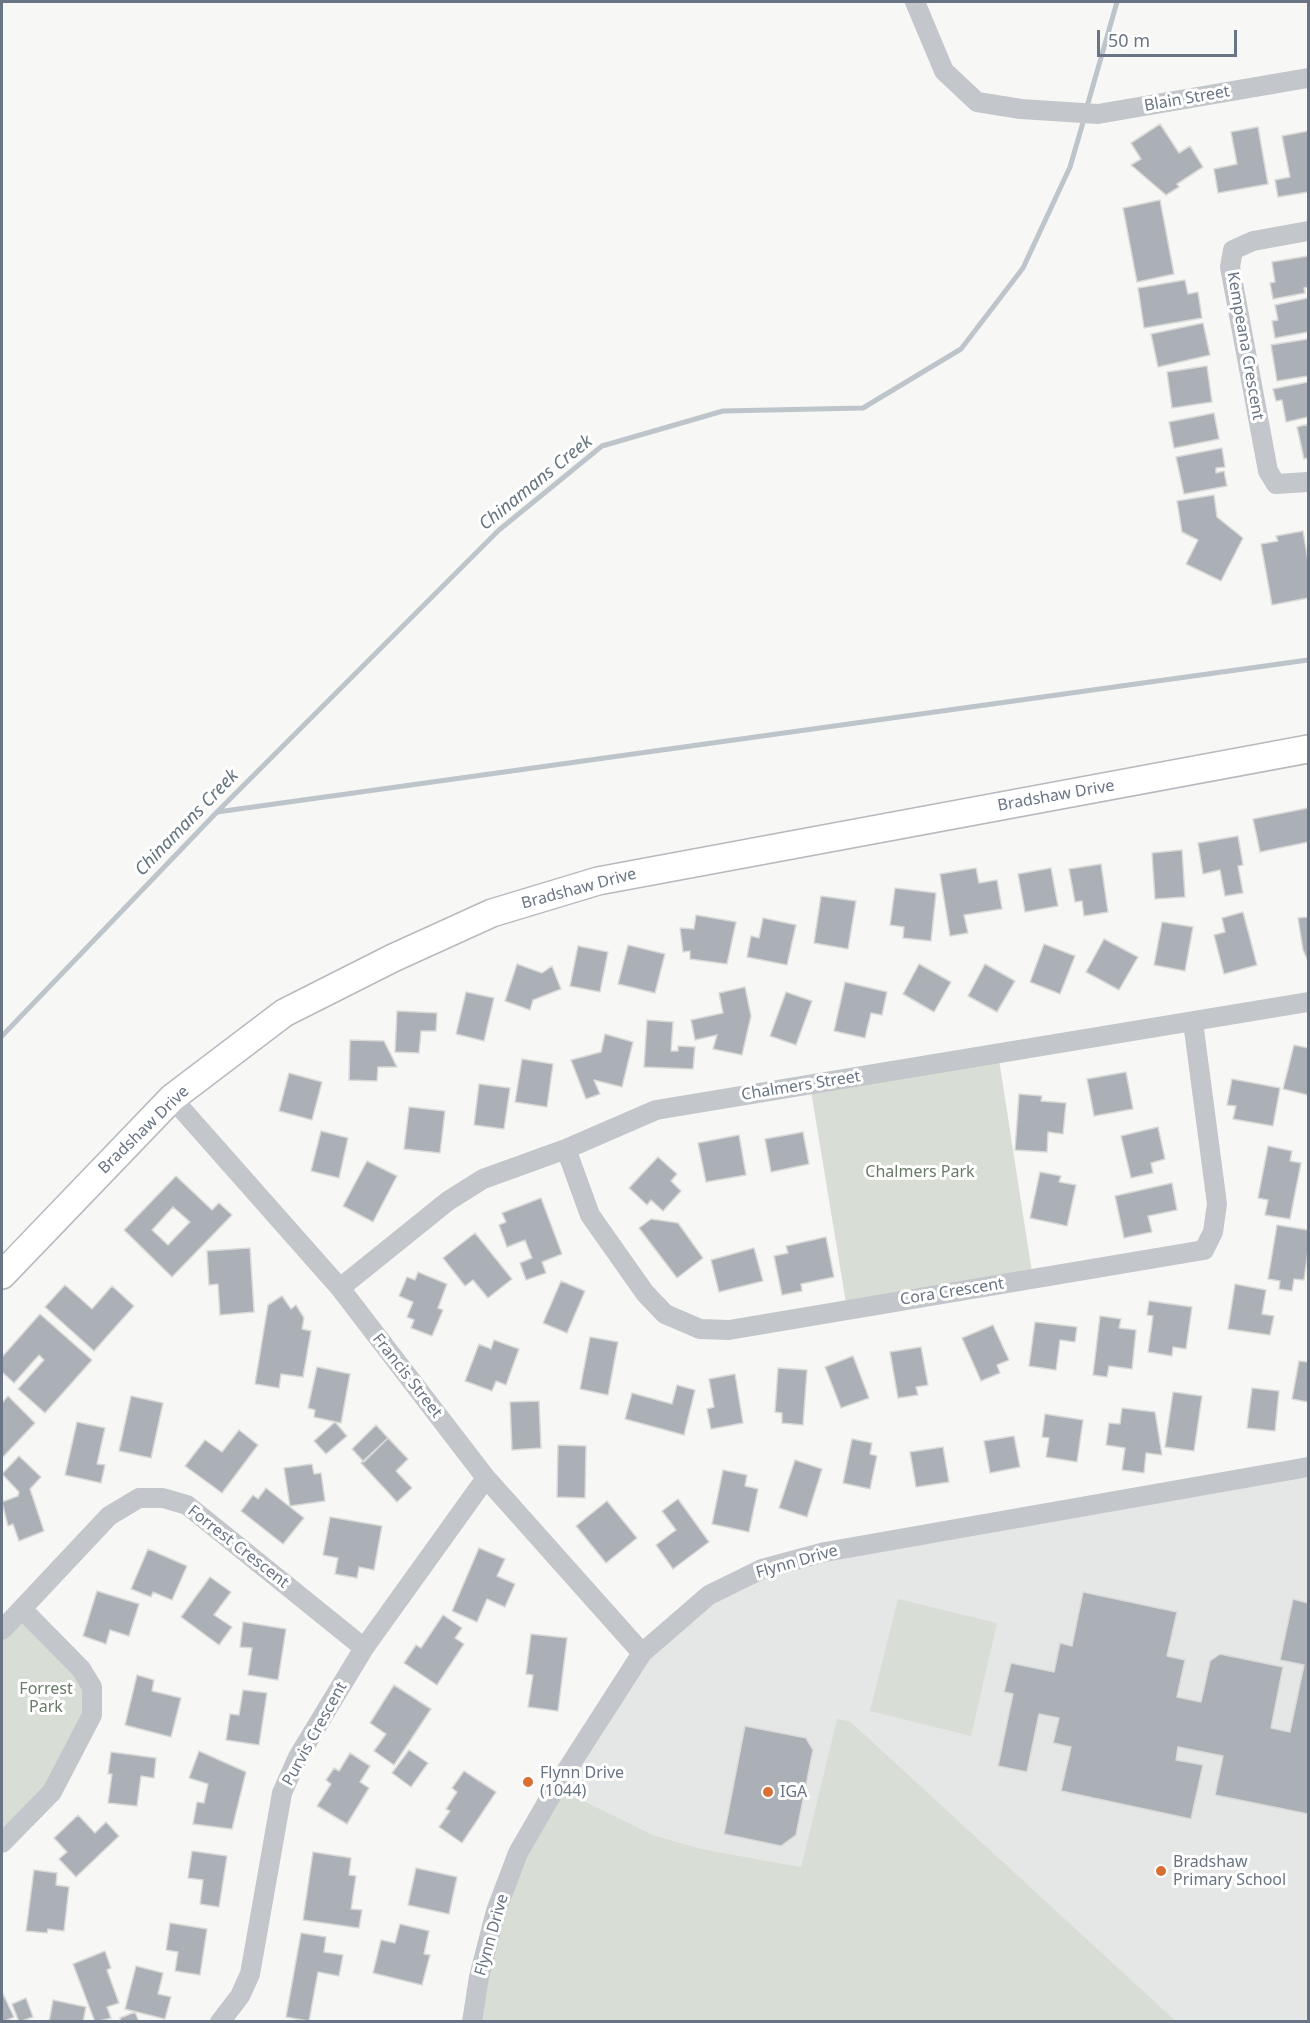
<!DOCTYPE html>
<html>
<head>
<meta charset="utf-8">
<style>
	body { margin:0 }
	#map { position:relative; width:1310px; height:2023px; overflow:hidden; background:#f7f7f5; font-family:"Noto Sans",sans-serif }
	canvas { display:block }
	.frame { position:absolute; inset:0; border:3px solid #697484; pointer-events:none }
	.scale { position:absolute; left:1097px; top:30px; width:140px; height:27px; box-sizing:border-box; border:3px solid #697484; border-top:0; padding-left:8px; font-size:18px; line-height:21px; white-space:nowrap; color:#697484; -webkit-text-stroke:4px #fff; paint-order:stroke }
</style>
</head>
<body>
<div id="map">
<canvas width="1310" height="2023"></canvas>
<div class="frame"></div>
<div class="scale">50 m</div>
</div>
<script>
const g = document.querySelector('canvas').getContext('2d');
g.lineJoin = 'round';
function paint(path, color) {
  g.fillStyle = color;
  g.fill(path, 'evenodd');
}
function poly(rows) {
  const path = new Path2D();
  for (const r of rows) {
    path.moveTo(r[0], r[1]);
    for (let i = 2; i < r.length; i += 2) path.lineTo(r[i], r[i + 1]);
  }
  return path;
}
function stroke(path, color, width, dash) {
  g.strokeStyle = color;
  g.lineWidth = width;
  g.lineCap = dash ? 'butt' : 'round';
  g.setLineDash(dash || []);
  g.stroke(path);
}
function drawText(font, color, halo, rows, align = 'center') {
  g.font = font + ' "Noto Sans",sans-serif';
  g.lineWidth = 6;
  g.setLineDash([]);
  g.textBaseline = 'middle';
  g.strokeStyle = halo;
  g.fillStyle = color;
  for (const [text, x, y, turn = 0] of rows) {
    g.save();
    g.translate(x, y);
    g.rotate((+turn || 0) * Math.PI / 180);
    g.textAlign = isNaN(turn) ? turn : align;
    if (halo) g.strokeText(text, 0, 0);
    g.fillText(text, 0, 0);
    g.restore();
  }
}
paint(poly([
	[1308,1467,1308,2021,1176,2021,850,1721,837,1720,801,1867,702,1849,653,1835,556,1787,642,1653,762,1569]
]), '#e5e6e6');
paint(poly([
	[998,1053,1033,1279,847,1309,810,1085],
	[898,1599,997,1623,971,1736,870,1711],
	[22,1609,92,1687,52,1792,2,1843,2,1630],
	[837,1719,850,1721,1176,2021,473,2022,496,1911,556,1787,653,1835,702,1849,801,1867]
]), '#d8ded6');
stroke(poly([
	[1086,110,1117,2],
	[217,812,1308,660],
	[2,1036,217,812,499,530,602,446,723,411,863,408,961,349,1023,268,1070,167,1084,119]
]), '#bdc5cb', 5);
const building = poly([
	[1160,124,1179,153,1190,146,1203,167,1177,184,1179,187,1166,195,1131,165,1141,159,1131,143,1160,124],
	[1258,127,1268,184,1218,193,1214,169,1237,164,1231,132,1258,127],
	[1308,131,1308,192,1278,197,1275,180,1290,177,1282,136,1308,131],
	[1160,200,1174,274,1137,282,1123,208,1160,200],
	[1308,256,1308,287,1304,288,1305,293,1273,299,1270,283,1275,282,1272,262,1308,256],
	[1185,280,1188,294,1198,292,1202,318,1144,328,1138,288,1185,280],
	[1308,298,1308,332,1275,338,1272,321,1278,320,1275,305,1308,298],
	[1203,323,1210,355,1158,367,1151,334,1203,323],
	[1308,339,1308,376,1277,381,1271,345,1308,339],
	[1207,366,1212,402,1172,408,1167,372,1207,366],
	[1308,382,1308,417,1286,422,1282,400,1276,401,1273,389,1308,382],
	[1214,413,1219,439,1174,448,1169,422,1214,413],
	[1308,424,1308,458,1304,459,1297,427,1308,424],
	[1222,448,1225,467,1216,468,1216,473,1224,471,1227,486,1184,494,1176,457,1222,448],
	[1214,495,1217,517,1243,538,1221,581,1186,564,1198,540,1182,532,1177,501,1214,495],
	[1303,531,1308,561,1308,598,1272,605,1261,544,1278,541,1276,536,1303,531],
	[1308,808,1308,842,1260,852,1253,819,1308,808],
	[1238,836,1243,865,1238,866,1243,893,1225,896,1220,870,1203,874,1198,843,1238,836],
	[1182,850,1185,897,1155,899,1152,853,1182,850],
	[1101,864,1108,912,1084,916,1082,901,1075,902,1069,869,1101,864],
	[976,868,979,883,997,880,1002,909,964,915,968,933,950,936,940,874,976,868],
	[1051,868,1058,906,1025,912,1018,874,1051,868],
	[895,888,936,893,931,941,903,938,904,927,890,925,895,888],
	[821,896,856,901,848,949,814,943,821,896],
	[1243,912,1257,965,1224,974,1214,935,1225,932,1222,918,1243,912],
	[696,915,736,922,727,964,690,959,690,951,683,952,680,928,694,929,696,915],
	[1308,917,1308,961,1303,950,1298,918,1308,917],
	[763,918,796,925,787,965,747,957,751,936,759,938,763,918],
	[1162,922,1193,927,1185,971,1154,965,1162,922],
	[1104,939,1138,957,1119,990,1086,972,1104,939],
	[1044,944,1075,956,1060,994,1030,982,1044,944],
	[628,945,665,954,655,993,618,984,628,945],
	[578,946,608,952,600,992,570,986,578,946],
	[517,964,542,973,552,966,561,989,533,1000,530,1010,505,1001,517,964],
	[919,964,951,982,934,1012,903,994,919,964],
	[985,964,1015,981,997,1012,968,996,985,964],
	[845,982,887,992,882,1015,871,1013,865,1038,834,1031,845,982],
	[745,987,751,1016,742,1055,713,1049,717,1035,695,1040,691,1020,723,1013,719,993,745,987],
	[466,992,494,998,484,1041,456,1034,466,992],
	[786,992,812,1001,796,1045,770,1036,786,992],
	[397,1011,437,1013,436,1031,421,1031,419,1053,395,1052,397,1011],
	[647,1020,673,1022,671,1051,678,1051,678,1046,695,1047,693,1069,644,1067,647,1020],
	[605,1034,633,1042,622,1087,594,1080,600,1094,586,1099,571,1060,601,1052,605,1034],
	[350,1040,384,1041,397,1067,378,1067,377,1081,349,1080,350,1040],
	[1294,1045,1308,1048,1308,1095,1283,1089,1294,1045],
	[522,1059,553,1064,547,1107,515,1102,522,1059],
	[1126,1072,1133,1109,1094,1116,1087,1079,1126,1072],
	[289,1073,322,1082,312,1120,279,1111,289,1073],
	[1232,1079,1280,1088,1273,1126,1233,1119,1236,1106,1227,1105,1232,1079],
	[479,1084,510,1088,504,1129,474,1125,479,1084],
	[1019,1094,1042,1096,1041,1101,1066,1103,1063,1134,1048,1132,1047,1152,1015,1150,1019,1094],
	[409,1107,445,1111,440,1153,404,1149,409,1107],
	[1158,1127,1165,1159,1151,1163,1153,1173,1131,1178,1121,1136,1158,1127],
	[321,1131,348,1138,339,1178,311,1171,321,1131],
	[803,1132,809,1164,771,1172,765,1139,803,1132],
	[739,1135,746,1175,706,1182,698,1143,739,1135],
	[1268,1146,1292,1151,1290,1161,1301,1163,1290,1219,1265,1215,1268,1200,1258,1198,1268,1146],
	[658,1157,677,1174,671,1181,681,1191,663,1211,651,1200,647,1205,629,1188,658,1157],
	[367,1161,397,1176,373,1222,343,1206,367,1161],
	[1040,1172,1061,1176,1059,1182,1076,1185,1067,1226,1030,1218,1040,1172],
	[176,1176,212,1210,219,1203,232,1215,172,1277,124,1230,176,1176],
	[173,1207,190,1222,168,1245,152,1230,173,1207],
	[1172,1183,1177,1210,1148,1216,1152,1232,1124,1238,1115,1196,1172,1183],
	[541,1198,562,1254,542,1262,546,1273,526,1280,520,1263,532,1258,525,1240,507,1247,499,1225,506,1222,502,1213,541,1198],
	[651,1219,678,1223,703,1258,677,1278,639,1228,651,1219],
	[1277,1225,1308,1230,1308,1251,1304,1280,1294,1279,1292,1291,1279,1289,1280,1281,1268,1279,1277,1225],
	[475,1233,512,1279,488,1298,473,1280,465,1286,443,1258,475,1233],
	[826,1237,834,1277,801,1284,802,1291,782,1295,774,1256,788,1253,786,1246,826,1237],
	[250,1248,254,1312,220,1315,218,1284,209,1285,207,1251,250,1248],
	[754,1248,763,1281,719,1292,711,1260,754,1248],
	[418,1272,447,1284,438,1308,443,1310,432,1336,411,1328,414,1320,407,1317,413,1302,399,1296,407,1277,415,1280,418,1272],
	[561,1281,585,1291,567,1333,543,1323,561,1281],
	[1235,1284,1266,1290,1262,1314,1274,1316,1270,1335,1228,1329,1235,1284],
	[65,1285,92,1309,112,1286,134,1306,94,1351,45,1307,65,1285],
	[282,1296,291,1309,296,1305,304,1318,302,1329,311,1331,303,1377,281,1374,279,1388,255,1384,268,1305,282,1296],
	[1149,1301,1192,1307,1186,1349,1173,1347,1172,1356,1148,1352,1153,1316,1147,1315,1149,1301],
	[40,1314,92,1360,45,1413,18,1389,44,1360,39,1355,14,1383,2,1372,2,1357,40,1314],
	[1100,1316,1121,1319,1119,1328,1136,1330,1132,1369,1109,1366,1107,1377,1093,1375,1100,1316],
	[1035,1322,1077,1327,1075,1342,1060,1340,1056,1370,1029,1366,1035,1322],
	[993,1325,1009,1360,997,1365,1000,1373,981,1381,962,1338,993,1325],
	[590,1337,618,1342,608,1395,580,1389,590,1337],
	[494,1340,519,1349,506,1385,496,1381,492,1391,465,1381,479,1344,491,1349,494,1340],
	[921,1347,928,1385,916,1387,918,1395,898,1398,890,1352,921,1347],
	[853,1356,869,1398,841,1408,825,1367,853,1356],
	[1299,1361,1308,1362,1308,1402,1292,1399,1299,1361],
	[317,1367,350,1374,341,1423,314,1417,315,1410,308,1408,317,1367],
	[778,1368,807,1370,803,1425,782,1423,782,1413,775,1412,778,1368],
	[735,1374,743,1423,711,1429,707,1409,714,1407,709,1379,735,1374],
	[677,1385,695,1390,684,1435,625,1419,632,1393,672,1404,677,1385],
	[1252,1388,1279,1391,1275,1431,1247,1428,1252,1388],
	[1173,1392,1202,1396,1194,1451,1165,1447,1173,1392],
	[8,1396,35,1423,2,1458,2,1403,8,1396],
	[131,1396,163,1403,151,1458,119,1451,131,1396],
	[539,1401,541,1448,512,1450,510,1402,539,1401],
	[1122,1408,1155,1412,1162,1455,1146,1453,1144,1473,1122,1470,1125,1448,1106,1445,1109,1423,1120,1424,1122,1408],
	[1045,1414,1083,1420,1077,1462,1046,1457,1049,1438,1042,1437,1045,1414],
	[77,1422,105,1428,97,1464,105,1465,101,1483,65,1475,77,1422],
	[335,1422,347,1436,326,1454,314,1441,335,1422],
	[376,1425,388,1438,364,1462,352,1449,376,1425],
	[239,1430,258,1445,222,1493,185,1466,205,1440,222,1452,239,1430],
	[1014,1436,1020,1467,990,1473,984,1441,1014,1436],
	[388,1438,408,1459,396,1471,412,1488,397,1502,361,1463,388,1438],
	[852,1439,872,1443,870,1454,877,1456,870,1489,843,1483,852,1439],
	[558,1445,586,1446,585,1498,557,1497,558,1445],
	[943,1447,949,1482,916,1487,910,1452,943,1447],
	[19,1456,41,1477,30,1489,44,1531,19,1541,13,1524,8,1526,2,1502,18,1496,19,1492,2,1474,19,1456],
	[795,1460,822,1469,807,1517,779,1508,795,1460],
	[312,1464,314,1474,321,1473,325,1501,290,1506,284,1468,312,1464],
	[723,1470,747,1475,745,1486,758,1489,749,1532,712,1524,723,1470],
	[266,1488,304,1518,283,1544,241,1511,253,1495,258,1499,266,1488],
	[678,1499,709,1542,673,1569,656,1545,676,1530,662,1511,678,1499],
	[607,1501,637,1538,606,1563,576,1526,607,1501],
	[330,1517,382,1526,374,1570,359,1567,357,1578,335,1574,338,1558,323,1555,330,1517],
	[479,1548,505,1559,497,1576,515,1584,505,1607,487,1599,477,1622,452,1611,479,1548],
	[148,1549,187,1566,172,1600,153,1592,151,1597,131,1589,148,1549],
	[210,1577,231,1592,214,1615,232,1627,219,1645,181,1617,210,1577],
	[97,1591,139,1604,129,1636,110,1630,106,1644,83,1636,97,1591],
	[1083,1592,1177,1612,1167,1656,1185,1660,1177,1697,1201,1702,1210,1661,1220,1654,1283,1667,1271,1728,1290,1732,1304,1665,1280,1660,1293,1599,1308,1603,1308,1814,1215,1795,1223,1756,1178,1747,1176,1760,1203,1765,1191,1819,1061,1791,1071,1747,1053,1743,1059,1718,1039,1714,1027,1772,998,1766,1013,1694,1004,1692,1011,1663,1054,1672,1060,1643,1072,1646,1083,1592],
	[443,1615,462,1628,455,1638,464,1644,437,1685,404,1663,416,1645,421,1648,443,1615],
	[243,1622,286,1629,278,1680,248,1675,252,1648,240,1647,243,1622],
	[531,1634,567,1638,558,1711,528,1707,533,1675,526,1674,531,1634],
	[137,1675,154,1680,152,1691,181,1698,171,1737,125,1725,137,1675],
	[394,1685,431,1709,394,1765,374,1751,386,1734,370,1723,394,1685],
	[243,1690,267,1693,259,1745,226,1740,230,1714,239,1715,243,1690],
	[745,1726,806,1738,813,1750,796,1835,781,1846,724,1834,745,1726],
	[409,1750,428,1763,411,1787,392,1773,409,1750],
	[199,1751,246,1772,232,1829,193,1824,197,1802,204,1803,208,1784,189,1778,199,1751],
	[111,1752,156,1758,154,1778,141,1776,137,1806,108,1803,112,1774,108,1774,111,1752],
	[350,1753,370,1766,360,1782,369,1788,347,1824,317,1806,331,1784,326,1780,334,1768,339,1771,350,1753],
	[464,1771,496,1792,462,1843,439,1827,450,1811,446,1809,457,1792,452,1788,464,1771],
	[78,1815,95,1833,106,1822,119,1836,76,1877,59,1859,67,1852,54,1838,78,1815],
	[192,1851,227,1856,219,1907,200,1904,203,1880,188,1878,192,1851],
	[313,1852,351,1858,349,1875,356,1876,351,1909,362,1910,359,1928,303,1920,313,1852],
	[416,1868,457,1877,449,1914,408,1905,416,1868],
	[34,1870,57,1873,56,1885,69,1887,64,1931,48,1929,47,1933,26,1931,34,1870],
	[170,1923,207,1929,200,1975,175,1971,178,1952,166,1950,170,1923],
	[400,1924,429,1931,424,1954,430,1955,422,1985,373,1973,381,1940,395,1943,400,1924],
	[301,1933,326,1937,324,1952,343,1955,339,1976,318,1972,309,2021,286,2017,301,1933],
	[105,1951,111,1968,107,1970,119,2003,107,2007,111,2018,95,2022,73,1964,105,1951],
	[136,1966,163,1973,158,1994,171,1997,165,2019,125,2009,136,1966],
	[2,1992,14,2017,3,2022,2,2022,2,1992],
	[26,1998,33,2017,19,2022,12,2004,26,1998],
	[53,2000,86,2007,83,2022,49,2022,53,2000],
	[135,2012,139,2022,121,2022,120,2018,135,2012]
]);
paint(building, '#abb0b7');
stroke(building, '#d9d9d7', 1.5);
const secondary = poly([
	[2,1275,172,1098,284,1013,393,958,492,913,598,881,1308,749]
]);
stroke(secondary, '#b6b9be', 30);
stroke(poly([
	[915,2,944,71,977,102,1021,109,1098,114,1308,78],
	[1308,231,1253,241,1233,250,1230,267,1268,471,1276,484,1308,482],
	[172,1098,340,1288,486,1478,642,1653],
	[566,1149,590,1215,645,1293,665,1314,700,1329,729,1330,1204,1250,1213,1232,1217,1204,1193,1022],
	[340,1288,448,1201,483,1179,566,1149,656,1110,1308,1002],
	[2,1630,109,1516,139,1498,163,1498,187,1505,364,1648],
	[2,1843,52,1792,92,1715,92,1687,81,1669,22,1609],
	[220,2022,240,1996,250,1974,282,1793,298,1757,364,1648,486,1478],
	[472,2022,479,1977,496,1911,518,1853,556,1787,642,1653,709,1595,762,1569,825,1552,1308,1467]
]), '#c3c6ca', 20);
stroke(secondary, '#fff', 27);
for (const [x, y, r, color] of [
	[528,1782,6,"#d86f35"],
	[768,1792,6,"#d86f35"],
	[1161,1871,6,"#d86f35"]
]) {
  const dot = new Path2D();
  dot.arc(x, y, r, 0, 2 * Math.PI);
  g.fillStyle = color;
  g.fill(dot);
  stroke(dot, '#fff', 2);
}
drawText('16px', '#697484', '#fff', [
	["Blain Street",1187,99,-10],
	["Kempeana Crescent",1245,346,80],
	["Bradshaw Drive",1056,796,-10],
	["Bradshaw Drive",579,889,-15],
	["Chalmers Street",801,1086,-9],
	["Bradshaw Drive",144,1130,-44],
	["Cora Crescent",952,1292,-9],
	["Francis Street",407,1376,52],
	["Forrest Crescent",238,1547,38],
	["Flynn Drive",797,1562,-16],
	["Purvis Crescent",315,1734,-61],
	["Flynn Drive",492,1935,-74]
]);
drawText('16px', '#687b67', '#fff', [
	["Chalmers Park",920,1172],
	["Forrest",46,1689],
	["Park",46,1707]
]);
drawText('16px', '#697484', '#fff', [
	["Flynn Drive",540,1773],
	["(1044)",540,1791],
	["IGA",780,1792],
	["Bradshaw",1173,1862],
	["Primary School",1173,1880]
], 'left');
drawText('italic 18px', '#64757f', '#fff', [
	["Chinamans Creek",536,483,-39],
	["Chinamans Creek",187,823,-46]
]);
</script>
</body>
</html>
